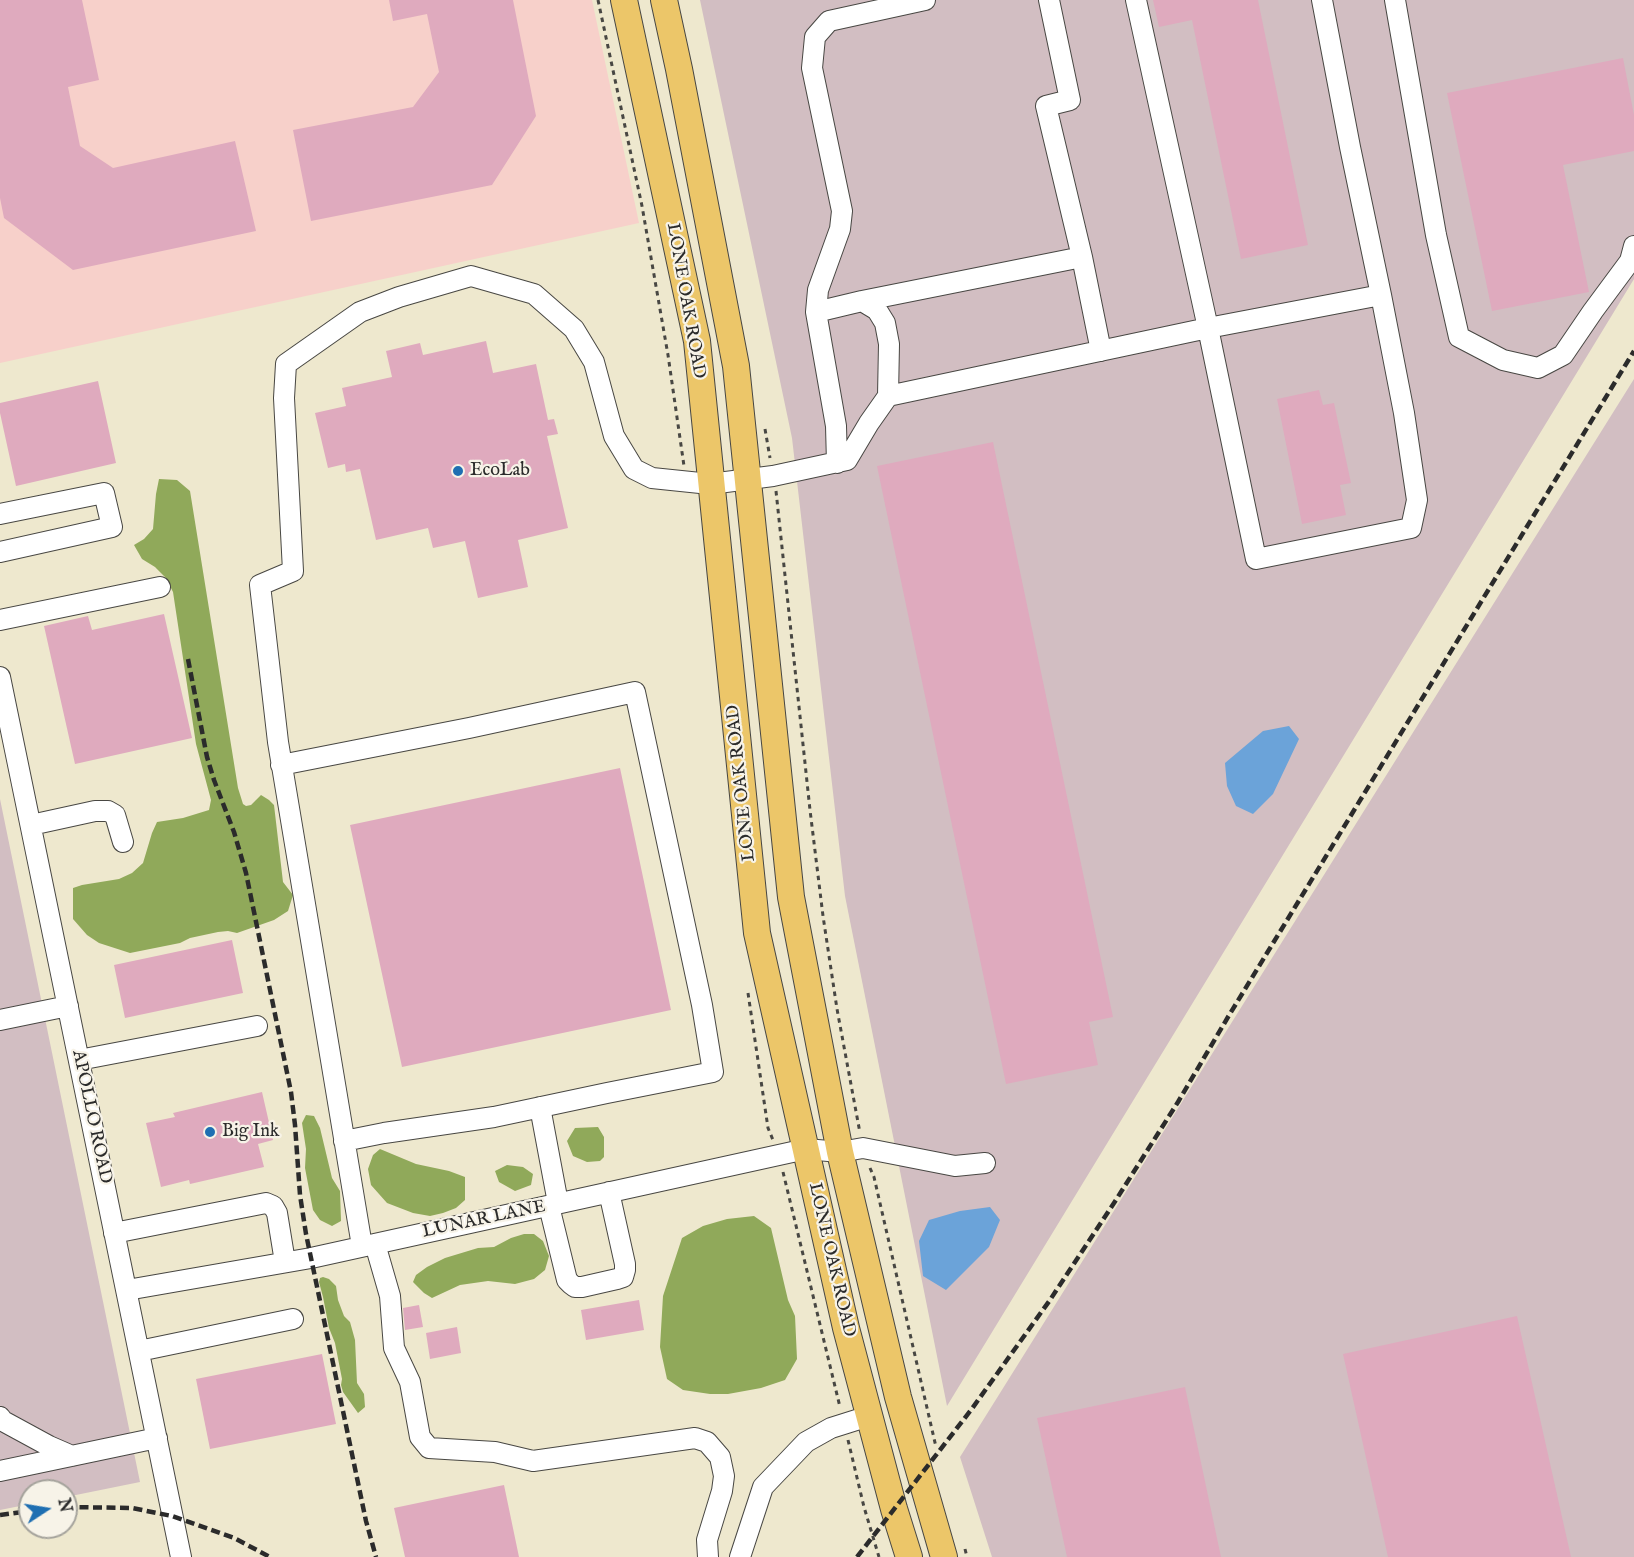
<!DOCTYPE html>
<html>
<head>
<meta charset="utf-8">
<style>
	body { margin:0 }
	#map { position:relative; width:1634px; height:1557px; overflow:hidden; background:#eee8ce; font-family:"IM FELL English",serif }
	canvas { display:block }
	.north { position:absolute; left:18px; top:1479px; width:60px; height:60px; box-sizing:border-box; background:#f7f3e8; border:2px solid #a5a39c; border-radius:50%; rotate:78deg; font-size:16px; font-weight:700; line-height:24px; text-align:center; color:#2b2b2b }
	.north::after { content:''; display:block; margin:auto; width:21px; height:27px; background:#1f6fb2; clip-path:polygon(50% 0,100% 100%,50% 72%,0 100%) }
</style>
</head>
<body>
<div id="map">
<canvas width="1634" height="1557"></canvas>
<div class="north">N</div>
</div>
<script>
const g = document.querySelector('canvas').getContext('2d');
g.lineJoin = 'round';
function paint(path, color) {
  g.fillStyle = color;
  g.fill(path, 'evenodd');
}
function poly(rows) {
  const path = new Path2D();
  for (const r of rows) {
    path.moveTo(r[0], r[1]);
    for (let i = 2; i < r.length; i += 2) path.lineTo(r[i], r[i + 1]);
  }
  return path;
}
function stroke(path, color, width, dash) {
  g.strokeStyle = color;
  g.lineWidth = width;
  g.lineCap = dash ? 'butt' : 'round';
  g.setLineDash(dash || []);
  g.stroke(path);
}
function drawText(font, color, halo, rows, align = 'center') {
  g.font = font + ' "IM FELL English",serif';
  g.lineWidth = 4.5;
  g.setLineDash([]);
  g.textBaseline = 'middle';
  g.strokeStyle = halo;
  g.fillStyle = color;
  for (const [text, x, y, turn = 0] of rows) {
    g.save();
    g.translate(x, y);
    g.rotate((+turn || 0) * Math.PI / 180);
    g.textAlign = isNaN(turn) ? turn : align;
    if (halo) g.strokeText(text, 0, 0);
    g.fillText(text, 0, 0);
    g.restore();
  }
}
paint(poly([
	[0,0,592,0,639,223,0,363]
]), '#f7d0ca');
paint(poly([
	[700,0,1634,0,1634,279,947,1406,845,896,792,438],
	[1634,379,1634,1557,992,1557,960,1457],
	[0,799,140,1482,66,1497,66,1491,30,1491,30,1504,0,1510]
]), '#d2bec2');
paint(poly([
	[159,479,177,480,190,491,238,788,243,804,246,806,251,805,261,795,269,800,274,805,283,882,293,895,288,911,274,920,237,933,228,931,218,932,190,938,180,943,130,953,99,943,87,935,73,919,73,888,82,885,119,879,132,873,143,863,152,833,157,822,183,818,209,810,211,800,196,744,173,592,166,578,155,567,142,559,134,545,144,539,153,529,156,494],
	[306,1115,314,1116,320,1128,332,1178,340,1191,341,1221,332,1226,320,1220,313,1210,305,1168,306,1149,302,1123],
	[598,1127,604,1137,604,1157,600,1161,587,1162,573,1156,567,1141,575,1128],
	[380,1149,416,1164,449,1171,465,1177,465,1200,456,1208,443,1213,430,1216,413,1213,387,1203,371,1185,368,1169,373,1155],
	[507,1165,523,1167,533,1174,531,1185,515,1191,499,1182,495,1171],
	[754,1216,771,1228,788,1300,795,1316,797,1359,785,1380,761,1388,728,1394,710,1394,683,1390,667,1379,660,1347,663,1296,682,1238,703,1226,727,1219],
	[524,1234,534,1234,543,1241,549,1256,545,1270,534,1279,515,1284,488,1281,460,1285,432,1298,424,1293,413,1282,416,1275,427,1267,445,1258,478,1248,494,1247,511,1238],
	[323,1277,329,1279,336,1286,338,1300,344,1316,350,1322,355,1340,357,1383,364,1394,365,1407,358,1413,343,1392,341,1385,342,1379,335,1343,329,1328,323,1297,319,1282,320,1278]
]), '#90a95a');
paint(poly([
	[1289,726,1299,739,1273,794,1253,814,1236,806,1227,786,1225,763,1263,731],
	[990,1207,1000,1220,989,1247,946,1290,923,1276,919,1241,929,1220,960,1211]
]), '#6ba3d9');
paint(poly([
	[0,0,82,0,99,80,68,87,80,146,113,168,235,141,256,231,73,270,4,218,0,198],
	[389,0,513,0,536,116,492,185,311,221,293,130,413,107,439,72,427,14,393,21],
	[1153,0,1258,0,1308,245,1241,259,1192,20,1159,27],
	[1623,58,1634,115,1634,151,1563,165,1589,292,1492,311,1447,93],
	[486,341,493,373,536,364,548,420,554,419,558,434,547,436,568,528,518,540,528,587,478,598,465,541,433,548,428,528,376,540,360,469,346,472,345,464,328,468,315,413,346,406,342,388,392,377,386,351,420,343,423,355],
	[98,381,116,463,16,486,0,413,0,403],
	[1319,390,1323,405,1334,403,1351,483,1340,485,1346,515,1302,524,1277,399],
	[993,442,1113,1017,1089,1022,1098,1065,1006,1084,877,466],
	[164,614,192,738,75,764,44,626,88,616,92,630],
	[620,768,671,1010,402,1067,350,825],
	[232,940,243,993,125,1018,114,965],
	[262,1092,273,1140,258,1144,264,1167,190,1184,189,1180,161,1187,146,1123,175,1117,173,1113],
	[639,1300,644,1330,586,1340,581,1310],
	[419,1305,423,1327,405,1330,403,1308],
	[1517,1316,1571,1557,1388,1557,1343,1354],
	[457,1327,461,1353,430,1359,426,1333],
	[322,1354,336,1424,210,1449,196,1379],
	[1185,1387,1221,1557,1067,1557,1037,1418],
	[504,1485,519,1557,405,1557,394,1508]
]), '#dfaabe');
const minor = poly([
	[1049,0,1070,100,1046,106,1082,257],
	[1322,0,1350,147,1381,295,1404,413,1417,500,1411,528,1256,559,1208,328,1381,295],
	[1395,0,1436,235,1459,337,1503,360,1538,368,1563,355,1593,311,1630,261,1634,246],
	[862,301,1082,257,1101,351],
	[816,312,862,301,877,310,885,323,889,344,888,396],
	[837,463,836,426,816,312,818,290,840,229,842,211,812,68,815,37,829,21,925,0],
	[0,514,104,493,112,527,0,552],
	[0,620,160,587],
	[0,677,181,1557],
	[281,765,469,728,635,692,702,1005,713,1072,607,1093,494,1117,384,1133,344,1141],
	[31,825,95,811,108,811,115,815,123,842],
	[0,1020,68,1006],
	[79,1060,257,1026],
	[540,1107,558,1203],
	[549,1206,567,1280,571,1284,575,1287,582,1287,617,1279,623,1277,625,1270,625,1264,609,1192],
	[114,1233,266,1203,273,1206,277,1213,285,1262],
	[375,1244,390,1296,394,1348,410,1382,420,1437,429,1448,495,1452,533,1461,695,1438,707,1442,720,1457,724,1476,722,1491,707,1540,708,1557],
	[362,1246,278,742,260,585,293,571,284,398,286,364,360,312,399,297,471,276,534,294,574,329,594,362,614,436,634,469,652,478,710,484,773,476,847,460,869,423,888,396,1208,328,1136,0],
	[127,1290,311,1258,806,1149,840,1152,863,1148,955,1166,985,1163],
	[139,1351,293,1319],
	[0,1417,3,1421,49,1446,72,1456],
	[0,1471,157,1438],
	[740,1557,763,1487,806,1442,831,1428,869,1416]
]);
const major = poly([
	[624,0,697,341,757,933,846,1328,894,1509,909,1557],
	[664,0,679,69,736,366,791,897,840,1152,898,1397,944,1557]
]);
stroke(minor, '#484743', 22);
stroke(major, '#484743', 28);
stroke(poly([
	[598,0,642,206,668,355,684,466],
	[765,429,770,458],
	[776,491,810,810,823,916,837,1009,860,1133],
	[748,993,768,1128,773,1140],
	[870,1168,874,1177,936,1447],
	[783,1172,840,1407],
	[848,1440,864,1507,879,1557],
	[965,1549,967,1557]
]), '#484743', 3, [4.5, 4.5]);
stroke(minor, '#fff', 20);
stroke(major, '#ecc669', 26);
stroke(poly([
	[188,659,207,757,214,780,234,832,246,873,291,1092,295,1125,300,1195,306,1234,366,1521,376,1557],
	[66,1507,132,1508,172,1516,234,1538,270,1557],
	[0,1515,30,1511],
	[857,1557,971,1410,1050,1300,1114,1203,1178,1102,1228,1017,1634,351]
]), '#2b2b2b', 4.5, [9, 4.5]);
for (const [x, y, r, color] of [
	[458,471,6,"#1f6fb2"],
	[210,1132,6,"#1f6fb2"]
]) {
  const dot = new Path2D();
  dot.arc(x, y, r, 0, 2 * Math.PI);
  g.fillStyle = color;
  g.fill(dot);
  stroke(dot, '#f7f3e8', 2);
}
drawText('18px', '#2b2b2b', '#f7f3e8', [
	["LONE OAK ROAD",685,301,80],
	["LONE OAK ROAD",742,783,-96],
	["APOLLO ROAD",91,1117,78],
	["LUNAR LANE",484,1220,-12],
	["LONE OAK ROAD",831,1260,77]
]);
drawText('18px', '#2b2b2b', '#f7f3e8', [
	["EcoLab",470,471],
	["Big Ink",222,1132]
], 'left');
</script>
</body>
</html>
